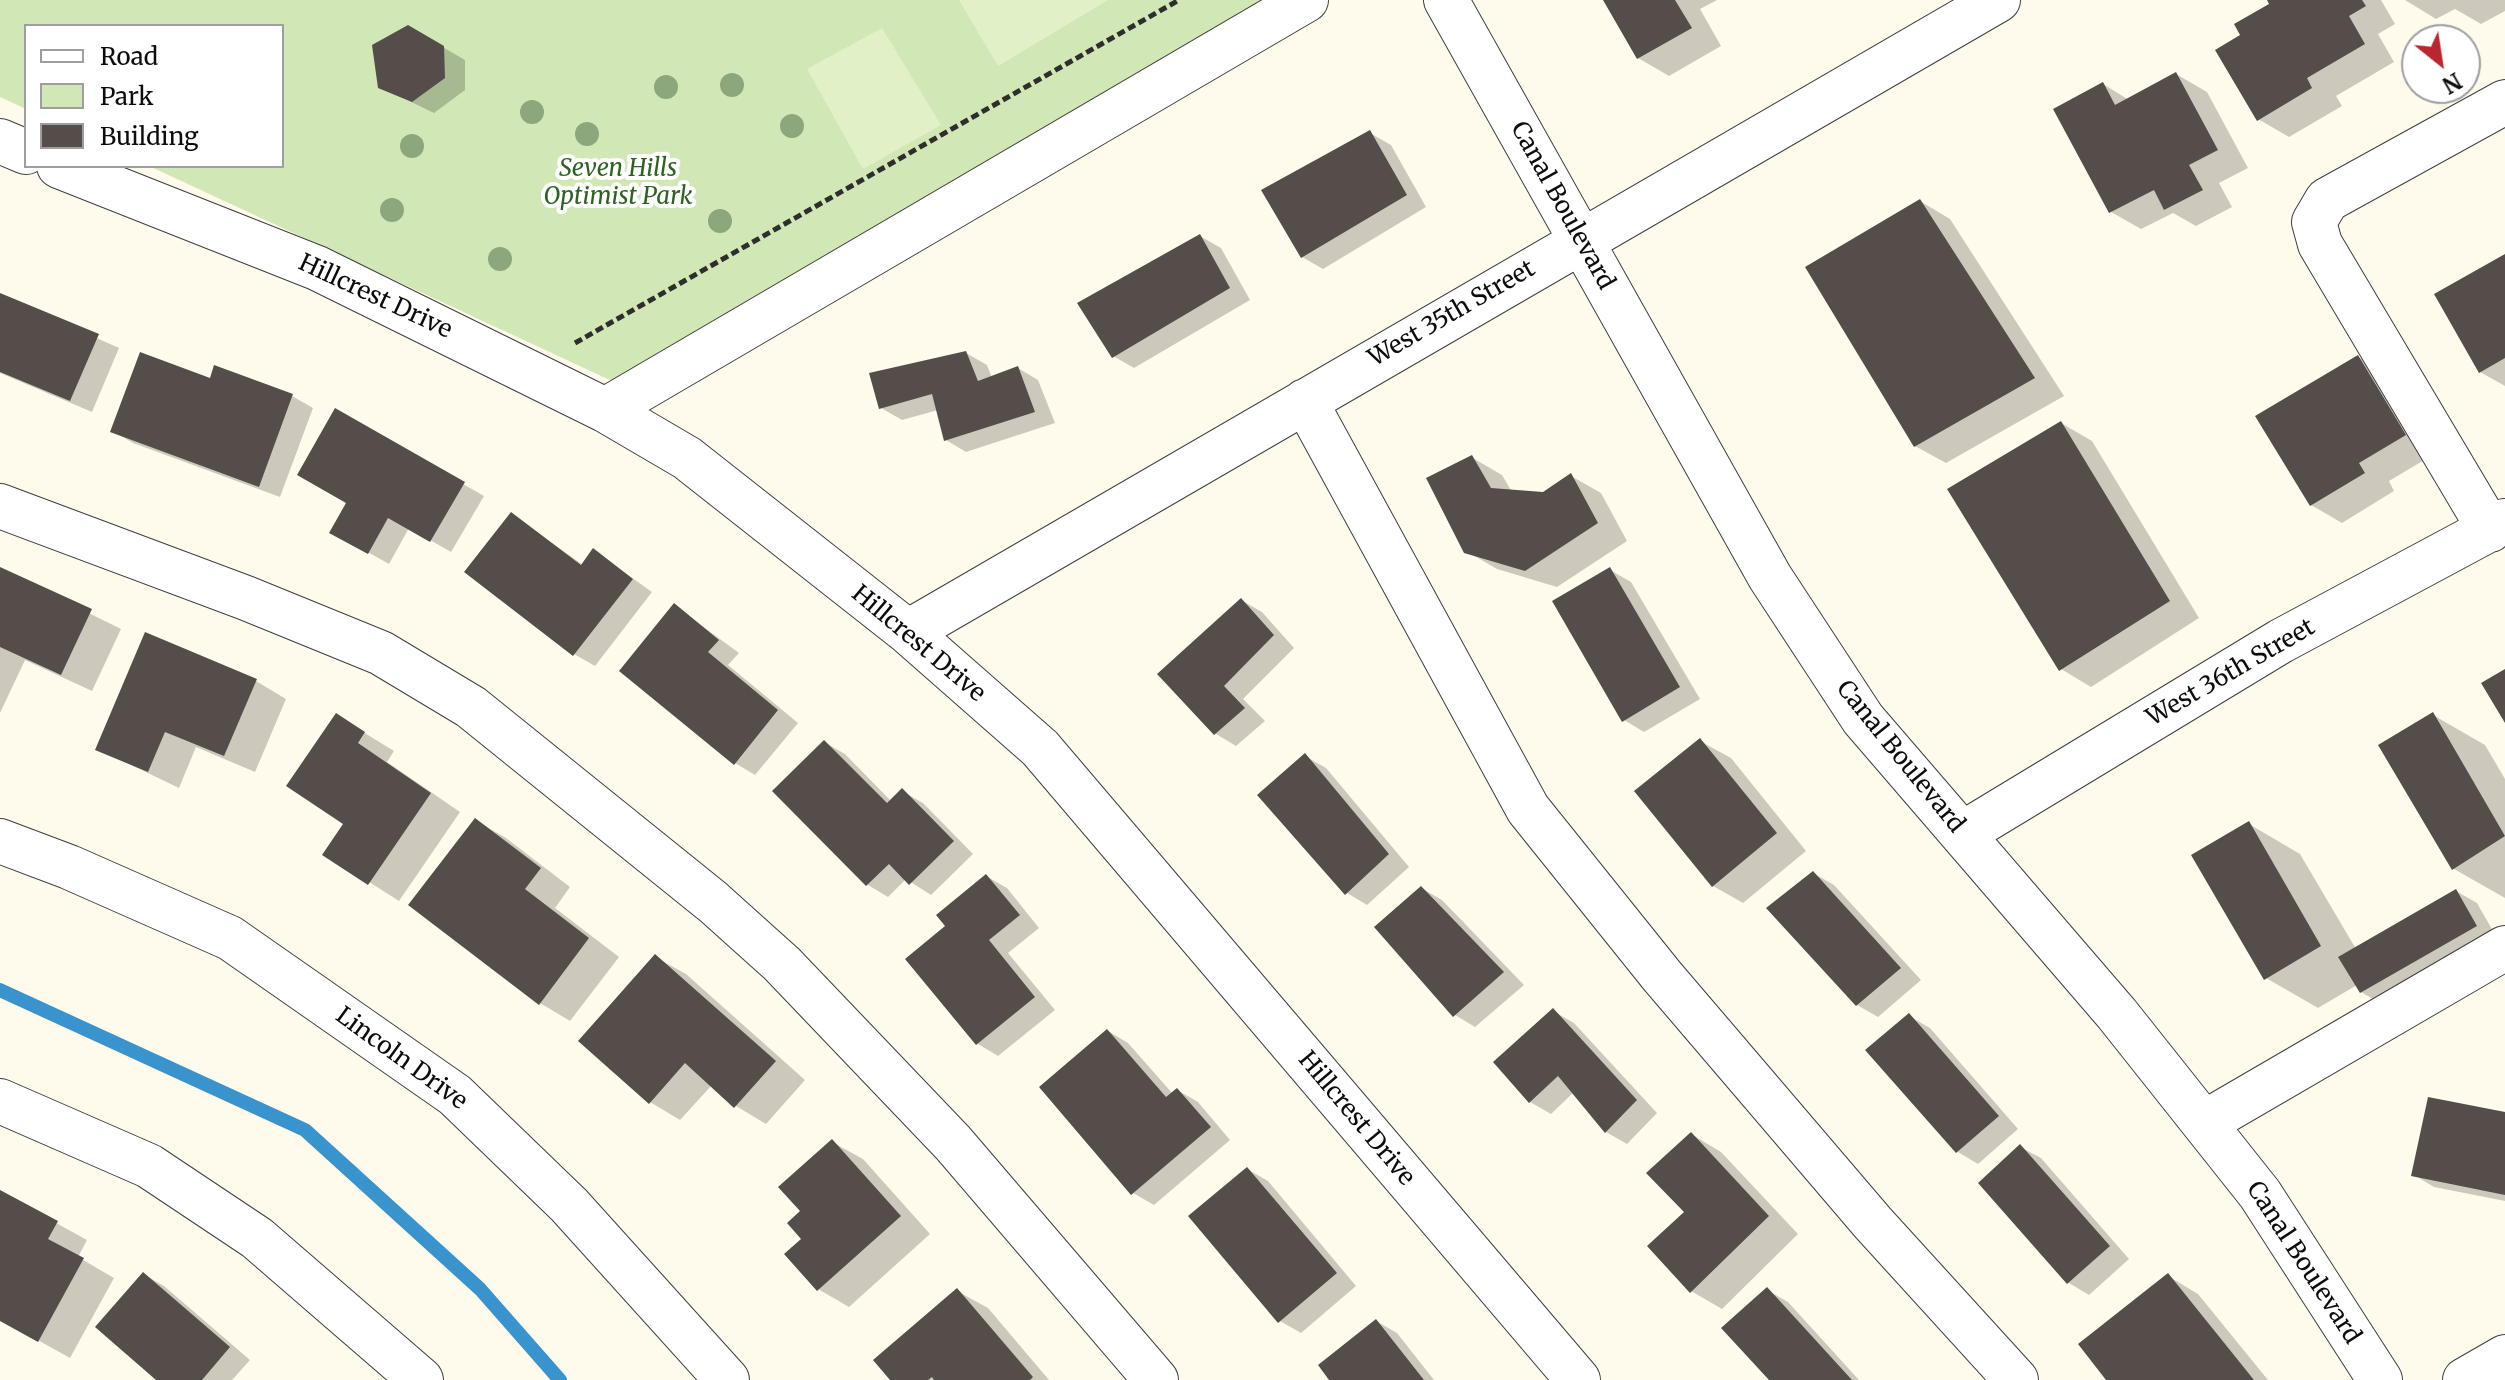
<!DOCTYPE html>
<html>
<head>
<meta charset="utf-8">
<style>
	body { margin:0 }
	#map { position:relative; width:2505px; height:1380px; overflow:hidden; background:#fffbec; font-family:Merriweather,serif }
	canvas { display:block }
	.legend { position:absolute; left:24px; top:24px; width:260px; height:144px; box-sizing:border-box; background:#fff; border:2px solid #9e9e9e; margin:0; padding:10px 14px; list-style:none; font-size:24px; color:#0c0c0c }
	.legend li { display:flex; align-items:center; gap:16px; height:40px }
	.legend b { width:40px; border:2px solid #9e9e9e }
	.north { position:absolute; left:2401px; top:24px; width:80px; height:80px; box-sizing:border-box; background:#fff; border:2px solid #9e9e9e; border-radius:50%; rotate:150deg; font-size:22px; font-weight:700; line-height:32px; text-align:center; color:#0c0c0c }
	.north::after { content:''; display:block; margin:auto; width:28px; height:36px; background:#bb262e; clip-path:polygon(50% 0,100% 100%,50% 72%,0 100%) }
</style>
</head>
<body>
<div id="map">
<canvas width="2505" height="1380"></canvas>
<ul class="legend">
<li><b style="height:10px;background:#fff"></b>Road</li>
<li><b style="height:22px;background:#d1e8b6"></b>Park</li>
<li><b style="height:22px;background:#554d49"></b>Building</li>
</ul>
<div class="north">N</div>
</div>
<script>
const g = document.querySelector('canvas').getContext('2d');
g.lineJoin = 'round';
function paint(path, color) {
  g.fillStyle = color;
  g.fill(path, 'evenodd');
}
function poly(rows) {
  const path = new Path2D();
  for (const r of rows) {
    path.moveTo(r[0], r[1]);
    for (let i = 2; i < r.length; i += 2) path.lineTo(r[i], r[i + 1]);
  }
  return path;
}
function stroke(path, color, width, dash) {
  g.strokeStyle = color;
  g.lineWidth = width;
  g.lineCap = dash ? 'butt' : 'round';
  g.setLineDash(dash || []);
  g.stroke(path);
}
function drawText(font, color, halo, rows, align = 'center') {
  g.font = font + ' Merriweather,serif';
  g.lineWidth = 8;
  g.setLineDash([]);
  g.textBaseline = 'middle';
  g.strokeStyle = halo;
  g.fillStyle = color;
  for (const [text, x, y, turn = 0] of rows) {
    g.save();
    g.translate(x, y);
    g.rotate((+turn || 0) * Math.PI / 180);
    g.textAlign = isNaN(turn) ? turn : align;
    if (halo) g.strokeText(text, 0, 0);
    g.fillText(text, 0, 0);
    g.restore();
  }
}
paint(poly([
	[0,0,1300,0,627,388,149,166,282,166,282,26,26,26,26,109,0,97]
]), '#d1e8b6');
paint(poly([
	[959,0,1108,0,998,66],
	[882,28,941,125,863,169,807,69]
]), '#e2f0c8');
paint(poly([
	[1605,0,1717,0,1700,9,1721,46,1669,76,1638,58],
	[2269,0,2381,0,2395,24,2378,34,2394,62,2336,96,2342,106,2289,137,2258,119,2271,4],
	[2405,0,2505,0,2505,11,2481,24,2455,9,2436,19],
	[408,27,465,60,465,90,434,113,380,87],
	[2176,74,2207,92,2248,168,2219,183,2232,207,2196,226,2173,213,2141,229,2111,212,2103,84,2129,100],
	[1370,133,1391,145,1426,207,1323,269,1302,257],
	[1920,201,1950,219,2064,396,1946,463,1915,446],
	[1200,236,1221,248,1250,300,1134,368,1113,356],
	[2505,257,2505,386,2480,372],
	[0,295,119,348,92,412,0,373],
	[966,353,987,365,992,378,1018,368,1038,380,1055,423,966,452,946,440,938,410,902,420,881,408],
	[2358,357,2388,375,2436,453,2389,481,2394,491,2342,523,2311,505],
	[211,381,292,396,313,408,280,497,133,443,113,431],
	[336,411,484,496,451,552,409,528,389,564,332,532,349,502],
	[2061,423,2092,441,2199,618,2091,687,2061,669],
	[1471,457,1502,475,1512,492,1543,494,1571,476,1601,493,1627,541,1557,587,1497,569,1466,551],
	[511,514,583,565,594,551,652,592,595,666,574,654],
	[0,569,121,629,92,691,25,660,0,713],
	[1610,570,1631,582,1700,699,1644,732,1624,720],
	[1241,600,1262,612,1294,648,1243,699,1265,721,1236,746,1216,734,1160,674],
	[675,606,739,653,728,665,798,723,755,775,735,763],
	[256,681,286,699,255,772,196,747,179,788,98,749],
	[2433,715,2485,745,2505,779,2505,898,2454,869,2381,745],
	[337,716,394,751,387,762,460,812,399,901,325,854,345,824],
	[1700,741,1731,758,1806,851,1743,903,1713,886],
	[824,742,845,754,891,801,902,791,923,803,973,854,931,895,906,879,888,897,868,885,775,791],
	[1305,756,1326,768,1409,867,1367,905,1347,893],
	[476,821,506,838,570,887,555,908,619,957,570,1021,540,1003],
	[2249,824,2300,854,2356,949,2456,891,2477,903,2497,938,2382,1004,2361,992,2357,985,2318,1008,2266,978],
	[1813,873,1834,885,1921,980,1878,1017,1857,1005],
	[986,876,1007,888,1039,928,1008,953,1055,1010,998,1056,978,1044,908,959,948,927],
	[1421,888,1442,900,1524,985,1475,1027,1455,1015],
	[655,957,686,974,805,1080,766,1124,736,1106,712,1085,680,1120,650,1102],
	[1553,1011,1574,1023,1657,1113,1627,1144,1606,1132,1574,1092,1551,1114,1530,1102],
	[1909,1016,1930,1028,2018,1129,1978,1164,1958,1152],
	[1108,1031,1128,1043,1173,1094,1177,1090,1198,1102,1230,1140,1154,1205,1133,1193],
	[2505,1114,2505,1201,2434,1187,2414,1175],
	[1691,1134,1721,1152,1798,1234,1722,1309,1691,1291,1687,1212],
	[832,1142,863,1159,930,1234,849,1307,818,1289,804,1239,802,1211],
	[2020,1147,2041,1158,2129,1259,2089,1295,2069,1283,1980,1183],
	[1247,1169,1268,1181,1356,1286,1301,1333,1280,1321],
	[0,1192,87,1240,78,1257,114,1278,70,1358,0,1319],
	[143,1274,164,1286,250,1360,232,1380,159,1380],
	[2168,1276,2198,1294,2268,1380,2109,1380],
	[1767,1290,1788,1302,1859,1380,1771,1380],
	[957,1291,988,1308,1049,1380,893,1380],
	[1376,1321,1397,1333,1434,1380,1332,1380]
]), '#0003');
stroke(poly([
	[0,990,305,1130,480,1289,560,1380]
]), '#3993cc', 14);
paint(poly([
	[1603,0,1675,0,1692,28,1637,59],
	[2267,0,2362,0,2366,6,2349,16,2365,44,2307,78,2312,88,2257,121,2215,50,2240,35,2234,24,2269,4],
	[408,25,444,46,445,78,412,102,378,88,372,45],
	[2176,72,2218,150,2189,165,2203,190,2164,210,2154,190,2109,213,2053,109,2103,82,2115,105],
	[1370,130,1407,195,1301,258,1261,190],
	[1920,199,2035,378,1914,447,1805,267],
	[1200,234,1230,288,1112,358,1077,303],
	[2505,254,2505,358,2479,373,2434,294],
	[0,293,99,334,70,401,0,372],
	[966,351,978,381,1018,366,1035,412,944,441,932,394,879,409,869,373],
	[140,352,210,378,214,365,293,394,259,487,110,432],
	[2358,355,2406,435,2359,463,2365,473,2310,506,2255,416],
	[335,408,465,482,430,542,388,518,368,554,329,533,346,503,297,475],
	[2061,421,2170,601,2059,671,1947,489],
	[1472,455,1491,488,1543,492,1571,473,1598,523,1525,571,1464,553,1426,478],
	[511,512,581,565,593,548,633,579,573,656,464,572],
	[0,567,92,609,61,675,0,647],
	[1610,567,1680,687,1622,722,1552,601],
	[1241,598,1274,635,1224,686,1245,708,1214,735,1157,674],
	[674,603,719,640,708,652,778,710,734,765,619,671],
	[145,632,257,679,224,756,165,732,148,772,95,750],
	[2505,669,2505,723,2481,683],
	[2433,712,2505,836,2452,870,2378,745],
	[336,713,365,732,358,743,431,793,368,885,322,855,343,824,286,786],
	[1700,738,1777,833,1712,887,1634,791],
	[824,740,887,803,902,788,954,841,909,885,889,864,866,886,772,791],
	[1305,753,1389,854,1345,895,1257,795],
	[475,818,541,868,525,889,589,938,539,1005,408,905],
	[2249,821,2321,946,2264,980,2191,855],
	[1813,871,1901,968,1856,1006,1766,908],
	[986,874,1020,915,989,940,1035,997,976,1045,905,959,945,926,936,915],
	[1421,886,1504,972,1453,1017,1374,927],
	[2456,889,2477,926,2360,993,2338,957],
	[655,954,776,1061,734,1108,685,1063,649,1104,578,1041],
	[1553,1008,1637,1100,1605,1133,1558,1076,1529,1103,1493,1062],
	[1909,1013,1999,1116,1956,1153,1865,1050],
	[1107,1029,1166,1097,1177,1088,1211,1127,1131,1195,1039,1087],
	[2428,1097,2505,1112,2505,1195,2411,1176],
	[1691,1132,1769,1216,1690,1293,1647,1246,1684,1212,1646,1173],
	[832,1139,901,1216,817,1291,784,1254,801,1239,787,1223,800,1211,778,1187],
	[2020,1144,2110,1246,2067,1284,1978,1183],
	[1247,1167,1337,1273,1278,1323,1188,1216],
	[0,1190,58,1221,48,1239,84,1258,38,1342,0,1321],
	[143,1272,230,1347,202,1380,156,1380,95,1327],
	[2168,1273,2254,1380,2106,1380,2078,1344],
	[1767,1287,1852,1380,1769,1380,1721,1328],
	[957,1288,1033,1377,1030,1380,934,1380,932,1377,928,1380,890,1380,873,1360],
	[1376,1319,1424,1380,1329,1380,1318,1365]
]), '#554d49');
const minor = poly([
	[1446,0,1770,577,1863,719,2117,1014,2260,1194,2380,1380],
	[0,141,26,152],
	[59,166,317,268,605,410,687,458,908,632,1040,748,1578,1380],
	[1305,401,1528,809,1662,976,1873,1223,2016,1380],
	[605,410,1306,0],
	[0,506,246,598,381,653,471,707,713,902,782,964,953,1143,1156,1380],
	[2490,530,2320,244,2314,222,2327,200,2505,102],
	[908,632,1998,0],
	[1962,834,2281,641,2505,521],
	[0,841,69,867,230,938,455,1095,569,1205,727,1380],
	[0,1101,149,1166,257,1238,421,1380],
	[2204,1123,2505,948],
	[2465,1380,2505,1357]
]);
stroke(minor, '#3f3f3f', 46);
stroke(poly([
	[575,343,1179,0]
]), '#2e2e2e', 5, [8, 4]);
stroke(minor, '#fff', 44);
g.fillStyle = '#8ca77b';
for (const [x, y] of [
	[732,85],
	[666,87],
	[532,112],
	[792,126],
	[587,134],
	[412,146],
	[392,210],
	[720,221],
	[500,259]
]) {
  g.beginPath();
  g.arc(x, y, 12, 0, 2 * Math.PI);
  g.fill();
}
drawText('italic 24px', '#2d631e', '#fff', [
	["Seven Hills",618,169],
	["Optimist Park",618,197]
]);
drawText('24px', '#0c0c0c', '#fff', [
	["Canal Boulevard",1562,206,61],
	["Hillcrest Drive",375,297,25],
	["West 35th Street",1452,314,-30],
	["Hillcrest Drive",918,644,40],
	["West 36th Street",2231,673,-30],
	["Canal Boulevard",1900,757,51],
	["Lincoln Drive",401,1059,36],
	["Hillcrest Drive",1356,1119,50],
	["Canal Boulevard",2303,1263,57]
]);
</script>
</body>
</html>
